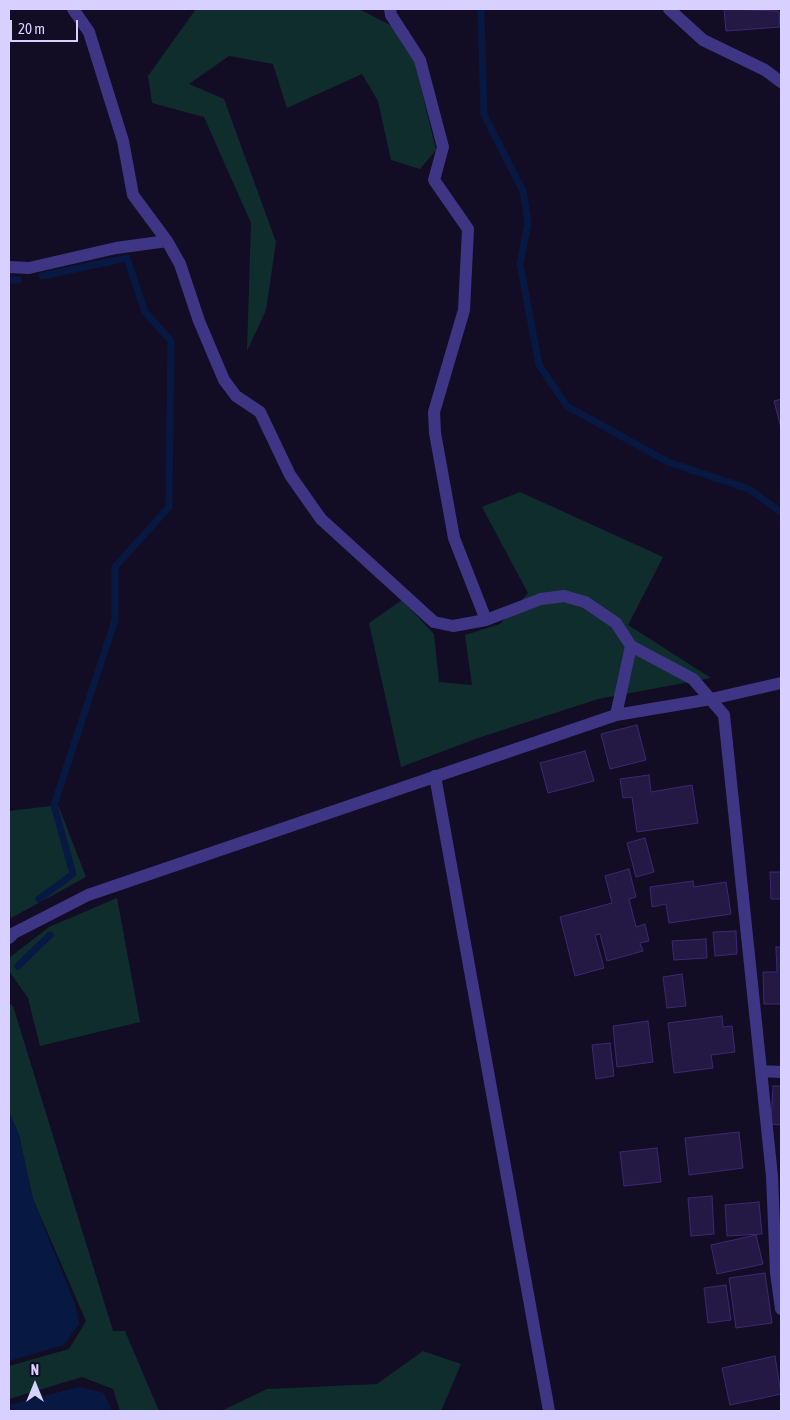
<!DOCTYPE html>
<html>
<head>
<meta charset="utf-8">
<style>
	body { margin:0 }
	#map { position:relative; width:790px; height:1420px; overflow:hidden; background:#120d24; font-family:"Asap Condensed",sans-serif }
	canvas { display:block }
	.frame { position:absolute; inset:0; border:10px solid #d8d0ff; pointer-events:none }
	.north { position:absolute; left:10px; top:1360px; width:50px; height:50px; -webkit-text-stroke:4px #120d24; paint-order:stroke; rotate:0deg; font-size:14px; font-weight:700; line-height:20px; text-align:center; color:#d8d0ff }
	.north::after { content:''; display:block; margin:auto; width:18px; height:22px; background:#d8d0ff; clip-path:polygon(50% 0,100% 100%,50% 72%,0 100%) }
	.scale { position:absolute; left:10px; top:20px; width:68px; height:22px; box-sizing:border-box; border:2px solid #d8d0ff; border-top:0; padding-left:6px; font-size:15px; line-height:18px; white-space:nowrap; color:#d8d0ff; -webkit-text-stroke:4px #120d24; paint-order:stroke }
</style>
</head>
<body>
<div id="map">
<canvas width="790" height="1420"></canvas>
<div class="frame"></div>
<div class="north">N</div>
<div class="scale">20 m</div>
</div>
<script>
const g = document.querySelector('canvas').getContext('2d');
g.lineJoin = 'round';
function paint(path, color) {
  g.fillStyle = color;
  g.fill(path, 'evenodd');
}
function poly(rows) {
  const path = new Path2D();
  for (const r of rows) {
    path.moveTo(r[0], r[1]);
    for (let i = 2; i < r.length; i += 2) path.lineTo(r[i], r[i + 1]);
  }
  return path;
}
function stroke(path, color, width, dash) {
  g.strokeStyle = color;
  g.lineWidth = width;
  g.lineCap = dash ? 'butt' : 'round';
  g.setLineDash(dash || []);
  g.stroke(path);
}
paint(poly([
	[196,9,359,9,392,26,415,63,436,150,420,169,391,160,378,101,362,74,287,108,273,64,229,56,189,84,224,99,276,242,266,310,247,351,251,223,204,117,152,103,148,76],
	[520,492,663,557,628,625,711,678,598,699,478,738,401,767,369,623,402,600,434,634,439,682,472,685,465,635,500,624,528,593,482,507],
	[58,805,86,877,11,918,9,905,9,811],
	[117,898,140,1022,40,1046,28,998,9,971,9,958,49,927],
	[9,1003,13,1006,113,1331,125,1331,159,1411,120,1411,113,1389,82,1377,9,1399,9,1366,69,1349,86,1321,33,1199,19,1135,9,1112],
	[423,1351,461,1364,441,1411,221,1411,267,1389,377,1384]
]), '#102d2e');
paint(poly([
	[9,1112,19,1135,33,1199,76,1307,79,1324,64,1345,9,1361],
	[79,1387,104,1393,112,1411,9,1411,9,1405]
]), '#071942');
stroke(poly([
	[481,9,484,115,523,191,528,222,520,264,539,365,567,406,668,462,749,489,781,512],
	[9,280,18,280],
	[39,899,73,874,54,805,115,620,115,567,169,507,171,341,145,312,127,258,42,276],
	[18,966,50,935]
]), '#071942', 7);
const building = poly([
	[724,9,779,11,780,27,726,31,724,9],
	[781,399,781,428,774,401,781,399],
	[637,725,646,760,610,769,601,734,637,725],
	[585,751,594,781,548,793,540,763,585,751],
	[649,775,651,792,692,785,698,823,637,832,632,797,623,798,620,779,649,775],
	[645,838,654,872,636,877,627,843,645,838],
	[629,869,636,897,629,899,636,927,645,924,649,941,640,943,643,951,607,961,600,934,595,935,604,968,575,976,560,917,612,903,605,876,629,869],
	[770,872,781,872,781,899,771,899,770,872],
	[693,881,694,887,726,882,731,914,669,923,666,904,652,907,650,887,693,881],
	[736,931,737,954,715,956,713,932,736,931],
	[706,939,707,958,674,960,672,941,706,939],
	[776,947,781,947,781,1004,764,1004,763,972,777,972,776,947],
	[682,974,686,1006,667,1008,663,977,682,974],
	[722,1016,723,1027,732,1026,735,1052,711,1055,713,1068,674,1073,668,1023,722,1016],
	[648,1021,653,1062,617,1067,613,1026,648,1021],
	[610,1043,614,1076,596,1079,592,1045,610,1043],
	[773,1086,781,1086,781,1125,771,1124,773,1086],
	[739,1132,743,1168,689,1175,685,1138,739,1132],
	[657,1148,661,1182,624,1186,620,1152,657,1148],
	[712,1196,714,1234,691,1236,688,1198,712,1196],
	[759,1202,762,1234,727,1236,725,1205,759,1202],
	[756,1235,763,1264,717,1274,711,1245,756,1235],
	[765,1273,772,1323,736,1328,729,1278,765,1273],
	[726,1285,731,1320,708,1323,704,1288,726,1285],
	[775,1356,781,1394,730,1405,722,1368,775,1356]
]);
paint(building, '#241845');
stroke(building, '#3c2972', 1);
stroke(poly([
	[73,9,89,32,123,141,133,195,167,241,180,264,199,321,224,380,236,396,260,412,290,475,321,519,434,622,453,626,486,620,541,599,564,596,585,602,616,623,631,646,693,679,724,715,772,1176,776,1273,781,1309],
	[390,9,391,15,420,60,443,147,434,180,468,229,464,310,434,412,435,433,454,538,486,620],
	[669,9,703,40,765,70,781,82],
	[9,267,29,268,116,248,167,241],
	[616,715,631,646],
	[435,776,549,1411],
	[9,938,14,933,88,895,616,715,711,699,781,683],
	[761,1071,781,1072]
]), '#3e3685', 12);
</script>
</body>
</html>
